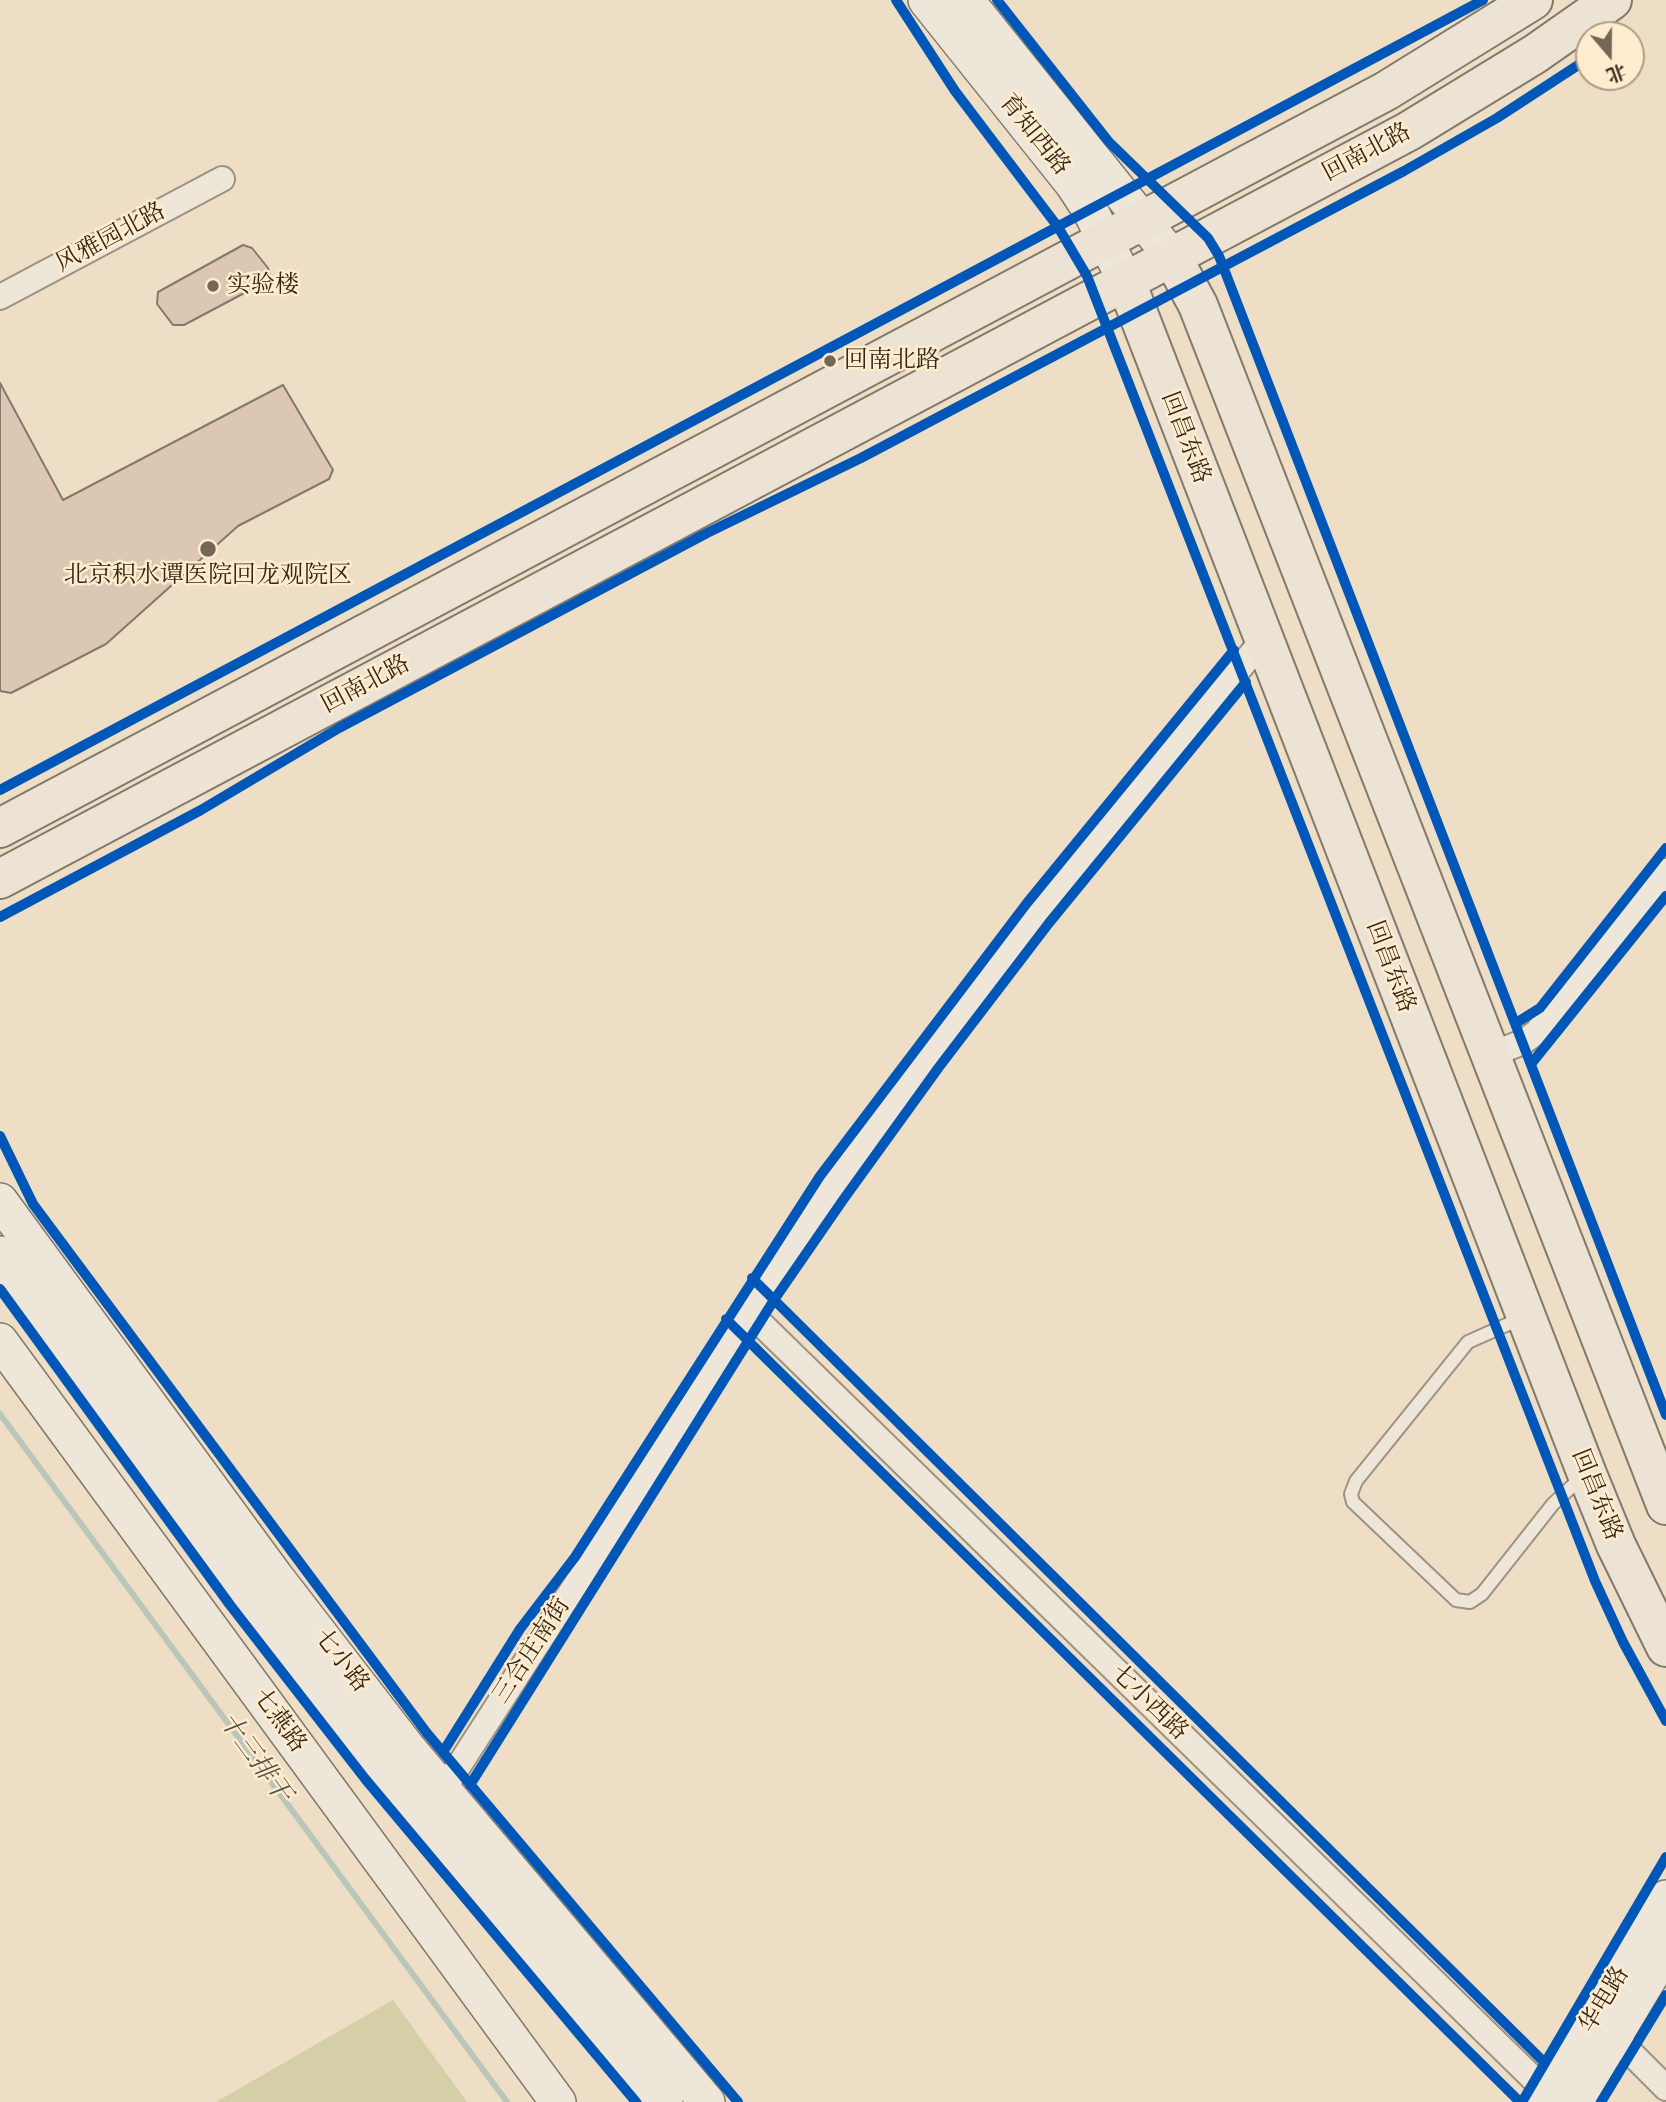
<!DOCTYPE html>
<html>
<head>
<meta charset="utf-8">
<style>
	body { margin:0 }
	#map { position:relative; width:1666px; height:2102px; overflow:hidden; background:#eedec5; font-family:"Gentium Book Plus","Noto Serif SC",serif }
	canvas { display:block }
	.north { position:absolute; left:1575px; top:21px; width:70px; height:70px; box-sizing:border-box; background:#ffecce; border:2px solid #ae9d85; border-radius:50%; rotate:160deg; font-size:19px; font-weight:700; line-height:28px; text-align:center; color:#342618 }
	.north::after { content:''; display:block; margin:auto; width:24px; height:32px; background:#756655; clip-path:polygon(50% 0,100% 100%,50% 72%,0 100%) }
</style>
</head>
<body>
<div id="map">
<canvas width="1666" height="2102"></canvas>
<div class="north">北</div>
</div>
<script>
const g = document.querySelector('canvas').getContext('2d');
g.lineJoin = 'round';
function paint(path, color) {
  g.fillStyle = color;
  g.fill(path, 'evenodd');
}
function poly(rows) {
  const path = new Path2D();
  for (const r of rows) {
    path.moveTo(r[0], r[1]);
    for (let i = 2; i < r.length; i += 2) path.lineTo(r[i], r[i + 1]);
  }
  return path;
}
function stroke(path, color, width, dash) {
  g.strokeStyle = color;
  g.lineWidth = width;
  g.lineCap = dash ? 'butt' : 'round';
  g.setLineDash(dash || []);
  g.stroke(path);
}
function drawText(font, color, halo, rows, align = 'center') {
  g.font = font + ' "Gentium Book Plus","Noto Serif SC",serif';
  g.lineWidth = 5;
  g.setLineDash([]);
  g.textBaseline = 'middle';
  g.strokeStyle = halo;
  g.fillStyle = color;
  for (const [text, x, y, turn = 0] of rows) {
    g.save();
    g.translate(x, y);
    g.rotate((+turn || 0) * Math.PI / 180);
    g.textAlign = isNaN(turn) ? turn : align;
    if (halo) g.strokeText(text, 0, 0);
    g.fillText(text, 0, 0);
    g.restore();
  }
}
paint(poly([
	[393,2000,467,2102,216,2102]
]), '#d4cfa7');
stroke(poly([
	[0,1414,507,2102]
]), '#bac6ba', 6);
const building = poly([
	[243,245,252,248,268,268,270,275,267,281,184,325,173,325,157,304,158,292,243,245],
	[0,383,63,500,283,385,333,470,329,479,238,526,106,644,11,693,0,691,0,383]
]);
paint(building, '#dbc7b3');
stroke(building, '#83796b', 2);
const lane = poly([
	[1522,1318,1468,1342,1356,1481,1351,1494,1353,1502,1456,1600,1470,1602,1482,1594,1553,1504,1583,1476]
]);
const street = poly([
	[0,297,222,179],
	[1490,1055,1523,1042,1537,1032,1666,871],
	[749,1312,1549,2094],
	[436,1801,831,1189,1038,913,1263,640],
	[1614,2036,1666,2088]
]);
const secondary = poly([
	[926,0,1073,184,1090,210,1126,282],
	[966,0,1172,257],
	[0,1201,275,1576,407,1747,707,2102],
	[0,1254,249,1593,375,1756,665,2102],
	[0,1341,558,2102],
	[1544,2102,1666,1898],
	[1575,2102,1666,1950]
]);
const primary = poly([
	[1172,257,1198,305,1666,1505],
	[1126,282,1587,1474,1616,1545,1666,1647],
	[0,828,1386,91,1533,0],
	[0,879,1409,131,1535,54,1612,0]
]);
stroke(lane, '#9d9282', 16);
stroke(street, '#9d9282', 28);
stroke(secondary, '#83796b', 38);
stroke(primary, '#83796b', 42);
stroke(lane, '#efe6da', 12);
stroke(street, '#efe6da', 24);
stroke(secondary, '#efe6da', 35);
stroke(primary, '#ece3d4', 38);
stroke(poly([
	[896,0,955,91,1058,227,1087,276,1595,1581,1623,1642,1666,1721],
	[997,0,1109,142,1208,238,1219,256,1666,1415],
	[0,790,1483,0],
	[0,917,201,810,339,728,707,533,861,458,1404,171,1497,118,1589,58],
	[1516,1023,1540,1008,1666,848],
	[1531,1064,1666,896],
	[0,1136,33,1204,426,1732,738,2102],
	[752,1278,1545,2063],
	[0,1289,230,1605,366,1780,636,2102],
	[726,1319,1520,2102],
	[443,1752,520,1629,575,1557,820,1176,1027,903,1234,650],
	[470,1785,774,1300,843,1200,939,1067,1049,923,1246,682],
	[1522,2102,1666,1857],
	[1601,2102,1666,1995]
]), '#0057b8', 10);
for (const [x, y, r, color] of [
	[213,286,7,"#756655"],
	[830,361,7,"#756655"],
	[208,549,9,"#756655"]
]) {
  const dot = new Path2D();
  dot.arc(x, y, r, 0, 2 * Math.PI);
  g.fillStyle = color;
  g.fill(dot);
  stroke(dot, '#ffecce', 2.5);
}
drawText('24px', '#342618', '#ffecce', [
	["育知西路",1034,135,51],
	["回南北路",1367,153,-28],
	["风雅园北路",111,238,-28],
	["回昌东路",1185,438,69],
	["回南北路",366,685,-28],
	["回昌东路",1390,967,69],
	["回昌东路",1596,1495,68],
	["三合庄南街",532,1651,-57],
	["七小路",341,1661,52],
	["七小西路",1149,1703,44],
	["七燕路",279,1721,54],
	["华电路",1605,2000,-59]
]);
drawText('24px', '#342618', '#ffecce', [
	["实验楼",227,286],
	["回南北路",844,361],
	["北京积水谭医院回龙观院区",208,576,"center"]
], 'left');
drawText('italic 26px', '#555347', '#ffecce', [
	["十三排干",254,1758,54]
]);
</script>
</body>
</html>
